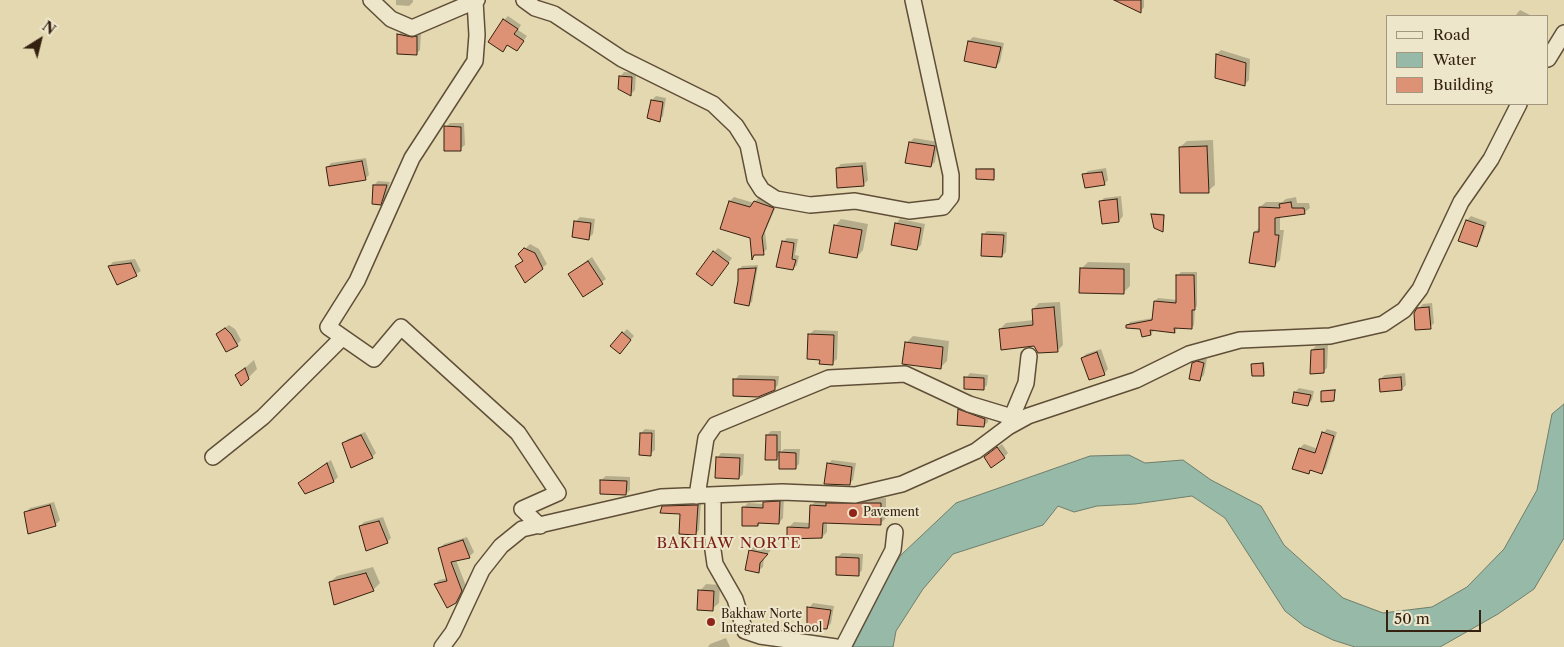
<!DOCTYPE html>
<html>
<head>
<meta charset="utf-8">
<style>
	body { margin:0 }
	#map { position:relative; width:1564px; height:647px; overflow:hidden; background:#e3d8af; font-family:"Libre Caslon Text",serif }
	canvas { display:block }
	.legend { position:absolute; left:1386px; top:15px; width:162px; height:90px; box-sizing:border-box; background:#ede6cb; border:1px solid #a39780; margin:0; padding:6px 9px; list-style:none; font-size:15px; color:#352110 }
	.legend li { display:flex; align-items:center; gap:10px; height:25px }
	.legend b { width:25px; border:1px solid #a39780 }
	.north { position:absolute; left:15px; top:15px; width:50px; height:50px; -webkit-text-stroke:4px #ede6cb; paint-order:stroke; rotate:36deg; font-size:14px; font-weight:700; line-height:20px; text-align:center; color:#352110 }
	.north::after { content:''; display:block; margin:auto; width:18px; height:22px; background:#352110; clip-path:polygon(50% 0,100% 100%,50% 72%,0 100%) }
	.scale { position:absolute; left:1386px; top:610px; width:95px; height:22px; box-sizing:border-box; border:2px solid #352110; border-top:0; padding-left:6px; font-size:15px; line-height:18px; white-space:nowrap; color:#352110; -webkit-text-stroke:4px #ede6cb; paint-order:stroke }
</style>
</head>
<body>
<div id="map">
<canvas width="1564" height="647"></canvas>
<ul class="legend">
<li><b style="height:6px;background:#ede6cb"></b>Road</li>
<li><b style="height:14px;background:#96baa7"></b>Water</li>
<li><b style="height:14px;background:#dd9276"></b>Building</li>
</ul>
<div class="north">N</div>
<div class="scale">50 m</div>
</div>
<script>
const g = document.querySelector('canvas').getContext('2d');
g.lineJoin = 'round';
function paint(path, color) {
  g.fillStyle = color;
  g.fill(path, 'evenodd');
}
function poly(rows) {
  const path = new Path2D();
  for (const r of rows) {
    path.moveTo(r[0], r[1]);
    for (let i = 2; i < r.length; i += 2) path.lineTo(r[i], r[i + 1]);
  }
  return path;
}
function stroke(path, color, width, dash) {
  g.strokeStyle = color;
  g.lineWidth = width;
  g.lineCap = dash ? 'butt' : 'round';
  g.setLineDash(dash || []);
  g.stroke(path);
}
function drawText(font, color, halo, rows, align = 'center') {
  g.font = font + ' "Libre Caslon Text",serif';
  g.lineWidth = 4;
  g.setLineDash([]);
  g.textBaseline = 'middle';
  g.strokeStyle = halo;
  g.fillStyle = color;
  for (const [text, x, y, turn = 0] of rows) {
    g.save();
    g.translate(x, y);
    g.rotate((+turn || 0) * Math.PI / 180);
    g.textAlign = isNaN(turn) ? turn : align;
    if (halo) g.strokeText(text, 0, 0);
    g.fillText(text, 0, 0);
    g.restore();
  }
}
const water = poly([
	[1564,404,1564,538,1534,589,1498,614,1440,647,1355,647,1333,640,1304,626,1285,611,1225,518,1192,496,1135,504,1097,506,1074,512,1058,506,1043,525,953,554,923,589,896,631,893,647,851,647,865,612,901,555,956,503,1090,456,1129,455,1145,463,1183,460,1211,480,1261,506,1284,545,1343,598,1383,613,1432,607,1467,587,1504,549,1537,490,1552,414,1564,404]
]);
paint(water, '#96baa7');
stroke(water, '#6f7d6b', 1);
paint(poly([
	[396,0,413,0,413,2,409,6,396,5],
	[1125,0,1144,0,1144,7,1141,11],
	[1520,10,1532,16,1515,16],
	[508,16,521,25,518,30,527,36,517,50,508,44,503,50,504,20],
	[403,31,421,33,420,50,416,54,398,35],
	[973,37,1004,43,1000,62,996,66,965,60,969,41],
	[1221,50,1250,59,1249,80,1244,85,1216,77,1217,54],
	[624,72,636,73,635,90,631,94,620,77],
	[656,96,666,98,663,116,659,121,652,100],
	[450,123,464,123,465,145,460,149,446,127],
	[914,138,938,142,935,162,931,166,910,142],
	[1213,140,1215,185,1208,191,1180,147,1187,141],
	[366,158,369,175,365,179,327,168,331,163],
	[866,162,868,180,864,184,837,168,841,164],
	[979,168,995,168,995,177,994,178,978,170],
	[1106,168,1108,180,1104,184,1084,175,1088,171],
	[378,181,390,182,385,199,380,203,374,185],
	[1121,196,1123,216,1119,221,1100,202,1104,198],
	[734,197,754,203,759,197,777,204,765,232,767,249,763,253,756,254,753,257,752,237,730,201],
	[1296,197,1297,203,1309,203,1310,208,1304,213,1280,216,1280,230,1284,230,1280,260,1275,265,1255,232,1260,227,1260,207,1266,202,1282,202,1286,199],
	[1154,213,1165,214,1162,231,1152,214],
	[1471,216,1487,222,1480,242,1476,246,1467,220],
	[580,217,595,219,593,234,589,238,576,221],
	[841,219,868,224,863,250,857,257,835,226],
	[900,219,925,224,921,245,917,249,896,224],
	[987,231,1007,232,1006,252,1002,256,983,235],
	[787,238,798,239,795,255,799,256,797,265,793,269,783,242],
	[530,244,539,249,547,264,525,281,516,266,524,260,520,254],
	[718,248,732,258,716,280,714,252],
	[592,257,606,279,583,295,569,274],
	[135,259,141,271,118,284,109,266,113,262],
	[1088,262,1130,263,1130,286,1123,293,1081,269],
	[758,265,752,302,748,305,740,281,739,270,742,266],
	[1181,272,1197,272,1197,306,1195,308,1194,325,1191,328,1178,327,1175,332,1154,330,1151,334,1141,328,1127,326,1130,322,1153,318,1155,301,1158,298,1178,300,1178,275],
	[1060,302,1063,345,1057,351,1035,345,1000,329,1006,323,1034,320,1033,309,1039,303],
	[1432,303,1434,323,1430,327,1418,309,1423,304],
	[229,325,235,329,241,340,237,345,217,334],
	[627,329,634,336,624,348,623,333],
	[814,330,838,331,837,359,832,363,821,359,810,334],
	[913,336,949,341,947,361,940,368,906,343],
	[1328,345,1327,368,1323,372,1312,350,1316,346],
	[1101,349,1108,369,1104,374,1082,358,1086,354],
	[1197,359,1207,359,1204,375,1200,379,1193,364],
	[254,360,257,369,248,378,237,375],
	[1264,362,1265,373,1264,374,1252,365],
	[970,373,988,375,987,385,983,389,966,378],
	[1405,373,1406,385,1402,389,1380,379,1385,375],
	[739,375,779,376,778,385,774,389,735,380],
	[1299,388,1314,391,1312,400,1308,405,1295,392],
	[1336,389,1333,400,1322,392,1324,390],
	[963,406,988,414,988,422,984,426,959,410],
	[645,429,655,430,655,450,650,454,641,433],
	[1327,429,1337,432,1326,468,1322,473,1312,469,1308,473,1300,448,1304,444,1318,449,1323,433],
	[771,431,781,431,781,452,784,449,800,449,799,464,795,468,780,455,776,459,767,435],
	[365,432,376,453,372,457,343,443,348,439],
	[1002,444,1008,453,1004,457,990,453],
	[721,453,744,454,743,474,739,478,717,458],
	[331,460,338,477,334,481,306,492,304,479],
	[832,460,856,463,853,480,849,484,828,464],
	[606,476,630,477,630,490,626,494,601,480],
	[768,498,784,498,783,518,779,523,761,522,758,525,743,508,748,503,764,504],
	[886,498,886,518,880,524,827,522,827,532,822,537,789,527,794,522,811,523,811,506,817,500],
	[54,502,60,520,56,524,29,532,25,513,30,508],
	[701,502,699,530,696,534,681,513,662,507,666,504],
	[383,517,391,538,387,542,360,526,364,522],
	[467,537,474,552,470,556,456,560,466,586,455,602,435,584,439,580,448,578,440,548,444,544],
	[754,546,771,550,764,558,763,567,758,571,750,551],
	[842,553,863,554,862,570,858,575,837,557],
	[373,567,380,583,373,590,330,582,337,576],
	[706,584,720,585,719,603,712,609,700,591],
	[813,603,834,606,831,623,827,628,809,608],
	[726,638,730,647,708,647,710,644]
]), '#0003');
const building = poly([
	[1114,0,1141,0,1141,13,1114,0],
	[503,19,518,29,514,34,524,41,517,51,507,45,503,52,488,42,503,19],
	[397,34,412,37,417,36,417,55,397,54,397,34],
	[968,41,1001,47,996,68,964,61,968,41],
	[1216,54,1246,63,1245,86,1215,78,1216,54],
	[619,76,632,77,631,96,618,89,619,76],
	[651,100,663,102,660,122,647,118,651,100],
	[444,126,461,127,461,151,444,151,444,126],
	[909,142,935,146,931,167,905,163,909,142],
	[1207,146,1209,193,1180,193,1179,147,1207,146],
	[362,161,366,180,329,186,326,167,362,161],
	[862,166,864,186,837,188,836,168,862,166],
	[976,169,994,169,994,180,976,179,976,169],
	[1102,172,1105,185,1085,188,1082,174,1102,172],
	[373,185,387,185,381,205,372,204,373,185],
	[1117,199,1119,222,1102,224,1099,201,1117,199],
	[729,201,750,207,754,201,774,208,762,237,764,255,754,255,752,260,750,238,720,229,729,201],
	[1291,202,1292,208,1304,208,1305,214,1275,218,1275,235,1279,235,1275,267,1249,263,1254,232,1259,232,1259,207,1280,208,1279,204,1291,202],
	[1151,214,1164,215,1163,232,1154,228,1151,214],
	[1466,220,1484,226,1477,247,1458,241,1466,220],
	[574,221,591,223,589,240,572,237,574,221],
	[895,223,921,228,917,250,891,245,895,223],
	[834,225,862,230,857,258,829,253,834,225],
	[982,234,1004,235,1002,257,981,256,982,234],
	[782,241,794,243,792,259,796,260,793,270,776,267,782,241],
	[524,248,535,253,543,269,525,283,515,266,523,261,518,254,524,248],
	[713,251,729,263,712,286,696,274,713,251],
	[588,261,603,284,583,297,568,274,588,261],
	[131,263,137,276,117,285,108,266,131,263],
	[756,268,749,306,734,303,738,281,738,269,756,268],
	[1080,268,1124,269,1124,294,1079,293,1080,268],
	[1176,275,1194,275,1195,310,1192,310,1192,329,1174,328,1175,333,1150,330,1151,335,1142,337,1140,329,1126,328,1126,325,1152,320,1154,301,1176,303,1176,275],
	[1054,307,1058,352,1038,353,1034,346,1001,350,999,329,1033,325,1032,309,1054,307],
	[1429,307,1431,329,1415,330,1414,313,1417,308,1429,307],
	[225,328,231,334,238,346,226,352,216,334,225,328],
	[622,332,631,340,620,354,610,346,622,332],
	[808,334,834,335,833,365,819,364,820,360,807,359,808,334],
	[905,342,943,347,941,369,902,364,905,342],
	[1324,349,1324,373,1310,374,1311,350,1324,349],
	[1097,352,1105,375,1089,380,1081,358,1097,352],
	[1197,361,1204,363,1200,381,1189,379,1192,363,1197,361],
	[1263,363,1264,376,1252,376,1251,364,1263,363],
	[245,368,249,379,241,386,235,375,245,368],
	[964,377,984,378,984,390,964,389,964,377],
	[1401,377,1402,390,1380,392,1379,379,1401,377],
	[733,379,775,380,775,390,758,397,733,396,733,379],
	[1335,390,1334,401,1321,402,1321,391,1335,390],
	[1294,392,1311,395,1308,406,1292,403,1294,392],
	[958,409,985,419,984,427,957,425,958,409],
	[1322,432,1334,436,1322,474,1310,470,1309,474,1292,469,1299,448,1315,453,1322,432],
	[640,433,652,433,651,456,639,455,640,433],
	[361,435,373,458,351,468,342,443,361,435],
	[766,435,777,435,777,460,765,460,766,435],
	[997,447,1005,458,991,468,984,457,997,447],
	[779,452,796,453,796,469,779,469,779,452],
	[716,457,740,458,739,479,715,478,716,457],
	[327,463,334,482,305,494,298,483,327,463],
	[827,463,852,467,850,485,824,484,827,463],
	[600,480,627,481,626,495,600,494,600,480],
	[780,501,779,524,758,523,758,526,742,526,742,507,763,508,763,502,780,501],
	[826,503,881,503,881,525,823,523,822,538,787,539,787,527,809,528,810,505,826,506,826,503],
	[50,505,56,526,28,534,24,512,50,505],
	[698,505,696,535,679,534,680,514,660,513,662,506,698,505],
	[379,521,388,543,366,551,359,526,379,521],
	[463,540,470,558,451,562,462,591,456,603,447,608,434,584,447,581,438,548,463,540],
	[749,550,768,554,760,563,759,573,745,570,749,550],
	[836,557,859,558,859,576,836,575,836,557],
	[366,573,374,591,334,605,329,582,366,573],
	[698,590,714,591,713,611,697,610,698,590],
	[807,607,831,610,827,629,807,628,807,607]
]);
paint(building, '#dd9276');
stroke(building, '#352110', 1);
const street = poly([
	[371,0,391,19,412,28,475,1],
	[477,0,475,1,477,35,475,61,412,158,357,281,328,327,374,359,401,327,518,433,558,493,522,509,540,526],
	[524,0,535,8,554,14,622,59,713,104,736,126,748,145,755,179,762,190,776,199,810,205,855,201,909,211,943,207,951,197,951,175,913,0],
	[1548,59,1564,33],
	[1008,426,1026,383,1029,356],
	[213,457,263,417,342,338],
	[697,496,706,438,715,425,829,378,905,374,969,404,1012,417],
	[713,496,713,550,715,564,735,599,745,631,760,636,836,647],
	[442,647,453,632,482,570,501,546,522,529,661,497,782,492,855,495,902,484,976,451,1008,427,1028,416,1136,380,1189,354,1240,340,1330,336,1383,324,1404,310,1420,289,1461,202,1491,159,1519,104],
	[843,647,893,550,895,532]
]);
stroke(street, '#604f38', 18);
stroke(street, '#ede6cb', 15);
for (const [x, y, r, color] of [
	[853,513,5,"#8f2418"],
	[711,622,5,"#8f2418"]
]) {
  const dot = new Path2D();
  dot.arc(x, y, r, 0, 2 * Math.PI);
  g.fillStyle = color;
  g.fill(dot);
  stroke(dot, '#ede6cb', 2);
}
drawText('12px', '#352110', '#ede6cb', [
	["Pavement",863,513],
	["Bakhaw Norte",721,615],
	["Integrated School",721,629]
], 'left');
g.letterSpacing = '1px';
drawText('15px', '#7a1f14', '#ede6cb', [
	["BAKHAW NORTE",729,544]
]);
g.letterSpacing = '0px';
</script>
</body>
</html>
